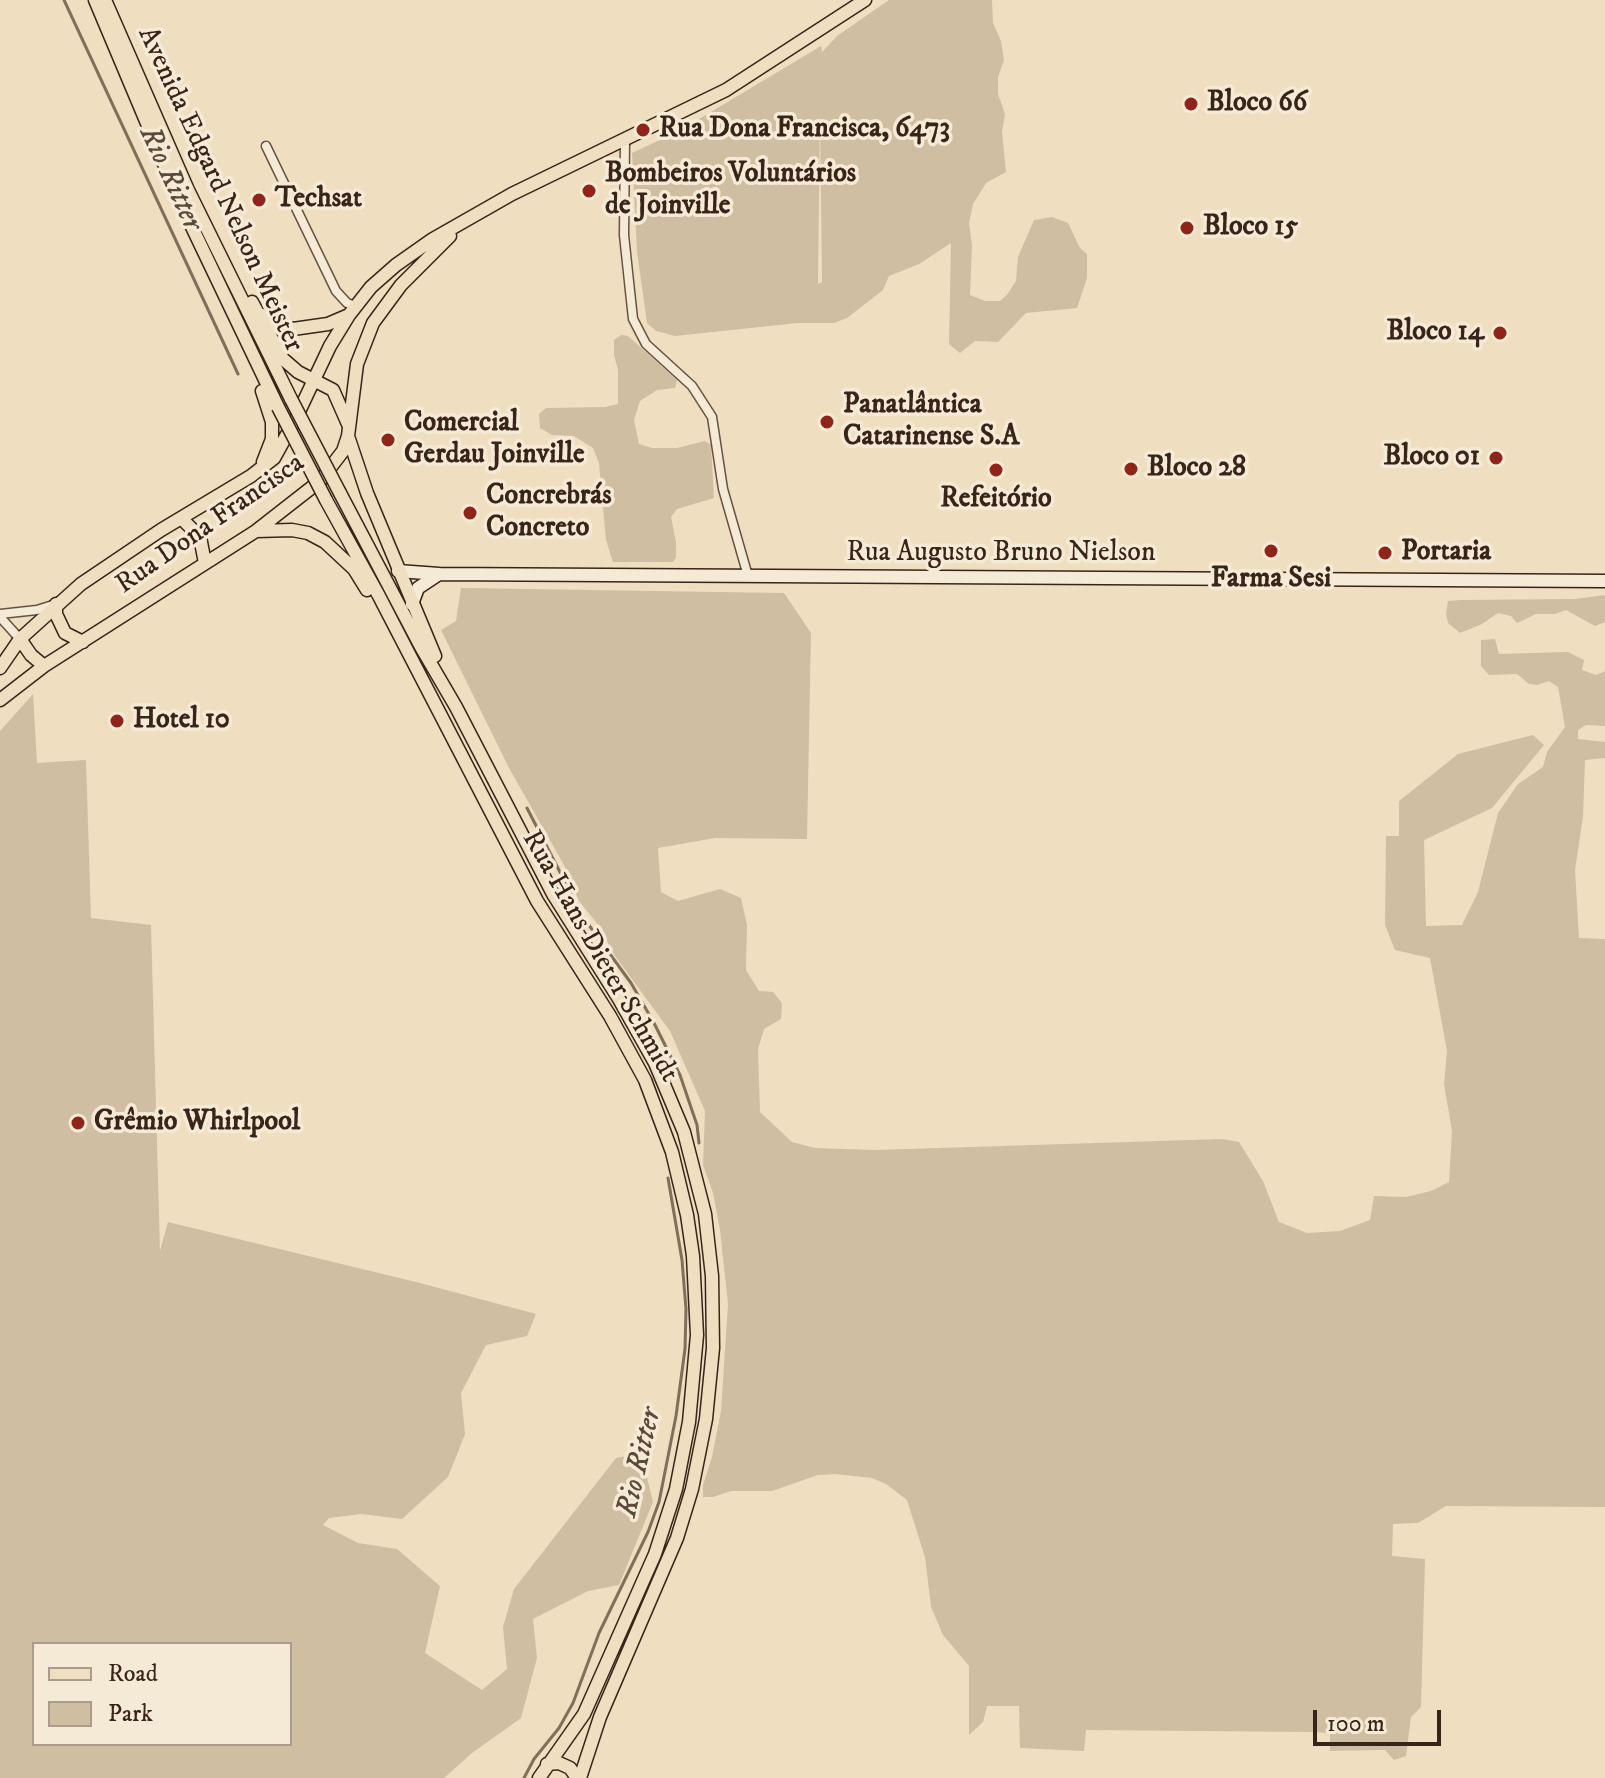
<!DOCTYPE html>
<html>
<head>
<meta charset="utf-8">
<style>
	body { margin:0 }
	#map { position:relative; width:1605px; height:1778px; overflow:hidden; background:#efdebf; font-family:"IM FELL DW Pica",serif }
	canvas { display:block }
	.legend { position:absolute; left:32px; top:1642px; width:260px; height:104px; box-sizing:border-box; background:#f5ead5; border:2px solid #aa9b8a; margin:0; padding:10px 14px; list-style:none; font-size:24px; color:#392419 }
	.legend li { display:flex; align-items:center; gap:16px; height:40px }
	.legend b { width:40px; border:2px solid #aa9b8a }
	.scale { position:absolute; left:1313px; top:1710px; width:128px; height:36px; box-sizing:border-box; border:4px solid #392419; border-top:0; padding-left:10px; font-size:24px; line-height:28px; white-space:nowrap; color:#392419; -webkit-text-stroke:6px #f5ead5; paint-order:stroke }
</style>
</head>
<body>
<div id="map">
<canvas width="1605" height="1778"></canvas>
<ul class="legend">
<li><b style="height:10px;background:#efdebf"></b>Road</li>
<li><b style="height:22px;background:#d0bea3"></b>Park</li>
</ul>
<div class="scale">100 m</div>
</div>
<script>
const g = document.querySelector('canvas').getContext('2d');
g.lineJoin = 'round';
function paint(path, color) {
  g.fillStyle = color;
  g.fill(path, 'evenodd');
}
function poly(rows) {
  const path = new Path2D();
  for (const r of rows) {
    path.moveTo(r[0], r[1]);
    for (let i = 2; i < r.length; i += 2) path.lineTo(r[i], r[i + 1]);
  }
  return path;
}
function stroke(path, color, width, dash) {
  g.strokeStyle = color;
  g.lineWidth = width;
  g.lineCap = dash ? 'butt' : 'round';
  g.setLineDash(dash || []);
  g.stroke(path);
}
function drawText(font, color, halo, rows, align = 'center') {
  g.font = font + ' "IM FELL DW Pica",serif';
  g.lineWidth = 7;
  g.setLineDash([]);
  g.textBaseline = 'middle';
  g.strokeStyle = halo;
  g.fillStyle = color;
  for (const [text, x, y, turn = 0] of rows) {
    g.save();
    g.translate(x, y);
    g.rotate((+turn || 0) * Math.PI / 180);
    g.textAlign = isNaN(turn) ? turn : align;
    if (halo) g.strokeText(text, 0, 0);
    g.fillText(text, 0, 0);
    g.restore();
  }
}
paint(poly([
	[889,0,992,0,993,23,1001,41,1004,60,998,77,998,94,1005,114,1002,132,1006,172,986,183,973,204,969,223,972,246,970,295,985,301,1000,301,1007,295,1016,281,1018,257,1034,220,1052,217,1068,223,1080,248,1087,254,1087,278,1077,308,1026,313,998,342,975,341,960,353,949,344,951,243,919,264,889,276,883,290,847,318,834,323,798,323,675,336,656,331,647,323,637,252,632,153,679,131,821,46,822,52,837,36],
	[820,111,822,282,818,284,818,283],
	[621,335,628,336,677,380,675,388,657,390,640,401,634,420,639,444,652,448,677,448,705,441,711,445,714,498,677,509,671,517,676,542,676,557,673,562,613,562,606,540,599,463,593,448,574,436,552,435,540,428,539,414,546,408,605,407,618,404,618,370,614,355,614,340],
	[461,588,784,593,811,633,807,839,715,838,658,848,661,892,678,901,720,889,741,898,747,925,746,970,759,991,773,992,782,1003,781,1019,764,1029,758,1049,760,1112,792,1142,815,1148,875,1150,1222,1139,1239,1142,1263,1181,1279,1222,1307,1233,1340,1231,1370,1220,1374,1196,1406,1197,1431,1191,1449,1182,1452,1131,1444,1084,1447,1051,1430,958,1395,950,1385,925,1386,836,1399,836,1399,801,1458,754,1533,735,1544,745,1492,808,1424,840,1426,926,1462,925,1478,892,1498,813,1518,784,1543,767,1547,752,1565,727,1558,687,1549,681,1537,685,1529,684,1517,674,1489,675,1481,666,1481,640,1495,639,1499,654,1568,652,1584,660,1582,670,1596,675,1605,671,1605,726,1586,725,1578,730,1578,739,1605,742,1605,758,1585,760,1583,817,1575,870,1579,938,1605,939,1605,1507,1446,1506,1418,1523,1393,1524,1392,1556,1425,1559,1421,1707,1411,1717,1406,1756,1394,1760,1385,1750,1330,1751,1330,1733,1313,1732,1086,1730,1084,1751,1020,1748,1019,1706,987,1706,983,1722,969,1735,969,1666,943,1635,931,1607,925,1557,907,1500,886,1484,872,1478,835,1474,818,1475,772,1491,731,1491,713,1497,703,1497,703,1485,712,1457,721,1411,728,1304,720,1230,713,1193,703,1165,705,1111,670,1031,615,956,599,926,579,901,564,865,509,768,441,630,456,621],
	[1605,595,1605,622,1595,626,1566,610,1555,614,1536,614,1517,623,1511,616,1498,613,1482,624,1460,633,1448,623,1446,614,1448,601,1461,600,1575,599],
	[33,694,37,763,86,760,91,918,151,925,160,1251,168,1222,420,1283,536,1314,527,1336,486,1345,461,1393,465,1434,448,1477,402,1519,361,1514,329,1518,323,1525,358,1543,397,1549,440,1586,425,1653,482,1690,507,1669,503,1627,514,1589,616,1458,641,1453,653,1502,619,1585,588,1591,533,1619,537,1658,521,1718,472,1753,444,1778,0,1778,0,731],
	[290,1644,290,1744,34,1744,34,1644]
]), '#d0bea3');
stroke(poly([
	[64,0,238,374],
	[527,808,583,917,631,983,654,1023,680,1075,697,1125,699,1143],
	[524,1778,534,1759,559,1728,573,1703,599,1633,648,1532,659,1502,676,1416,685,1349,686,1309,682,1260,668,1178]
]), '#816e5b', 3);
const street = poly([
	[625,138,624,235,633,319,646,344,692,386,712,417,723,489,748,576],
	[266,146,336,291,347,303,355,306],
	[0,614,37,610,56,604],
	[0,617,20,639]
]);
const secondary = poly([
	[398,571,439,574,1605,581],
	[412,604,418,588,439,574]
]);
const primary = poly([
	[95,0,181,204,278,407],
	[105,0,188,190,291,399],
	[252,302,283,359,298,372,333,390,348,424],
	[263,315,276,326,293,329,328,324,349,315],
	[262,391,272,422,272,439,263,462],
	[349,439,367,493,435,656],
	[340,493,421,647,456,707,553,894,619,999,655,1063,684,1132,705,1214,712,1276,713,1348,706,1419,692,1489,677,1538,600,1717,580,1778],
	[326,500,379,596,537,901,610,1016,645,1080,672,1152,687,1215,693,1256,697,1335,689,1422,676,1489,655,1554,584,1714,539,1778],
	[181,518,200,537,205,563],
	[256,531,292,530,308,533,325,542,354,569,367,590],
	[56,604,56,614,65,633,83,642],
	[20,639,31,655,44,666],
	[0,668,20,639,81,584,161,530,251,476,274,458,295,420,330,346,349,315,371,287,396,265,433,239,512,194,726,90,865,0],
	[0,700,44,666,256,531,320,481,343,451,348,436,357,364,373,323,401,285,450,236],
	[547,1764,559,1763,570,1768,577,1778]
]);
stroke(street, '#665242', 11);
stroke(secondary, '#392419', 15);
stroke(primary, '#392419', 15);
stroke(street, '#f5ead5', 8);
stroke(secondary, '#f5ead5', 12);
stroke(primary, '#efdebf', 12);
const primaryBridge = poly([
	[291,399,340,493],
	[278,407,326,500]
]);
stroke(primaryBridge, '#392419', 15, []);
stroke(primaryBridge, '#efdebf', 12);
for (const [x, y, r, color] of [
	[1191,104,8,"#8f2418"],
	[643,130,8,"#8f2418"],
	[589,191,8,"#8f2418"],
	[259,200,8,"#8f2418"],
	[1187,228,8,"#8f2418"],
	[1500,333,8,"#8f2418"],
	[827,422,8,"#8f2418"],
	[388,440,8,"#8f2418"],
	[1496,458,8,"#8f2418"],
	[1131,469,8,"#8f2418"],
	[996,470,8,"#8f2418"],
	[470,513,8,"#8f2418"],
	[1271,551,8,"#8f2418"],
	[1385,553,8,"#8f2418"],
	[117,721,8,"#8f2418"],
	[78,1123,8,"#8f2418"]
]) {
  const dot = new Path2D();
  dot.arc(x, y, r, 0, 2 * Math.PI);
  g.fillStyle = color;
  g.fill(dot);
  stroke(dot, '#f5ead5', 3);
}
drawText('bold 28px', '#392419', '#f5ead5', [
	["Bloco 66",1207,104],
	["Rua Dona Francisca, 6473",659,130],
	["Bombeiros Voluntários",605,175],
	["de Joinville",605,207],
	["Techsat",275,200],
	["Bloco 15",1203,228],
	["Bloco 14",1484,333,"right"],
	["Panatlântica",843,406],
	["Catarinense S.A",843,438],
	["Comercial",404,424],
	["Gerdau Joinville",404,456],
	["Bloco 01",1480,458,"right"],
	["Bloco 28",1147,469],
	["Concrebrás",486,497],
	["Concreto",486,529],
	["Refeitório",996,500,"center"],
	["Portaria",1401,553],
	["Farma Sesi",1271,580,"center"],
	["Hotel 10",133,721],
	["Grêmio Whirlpool",94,1123]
], 'left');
drawText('28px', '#392419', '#f5ead5', [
	["Avenida Edgard Nelson Meister",219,190,65],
	["Rua Dona Francisca",211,525,-35],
	["Rua Augusto Bruno Nielson",1001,554],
	["Rua Hans Dieter Schmidt",599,957,60]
]);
drawText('italic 30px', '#5d493a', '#f5ead5', [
	["Rio Ritter",169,179,65],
	["Rio Ritter",641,1463,-77]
]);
</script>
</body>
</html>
